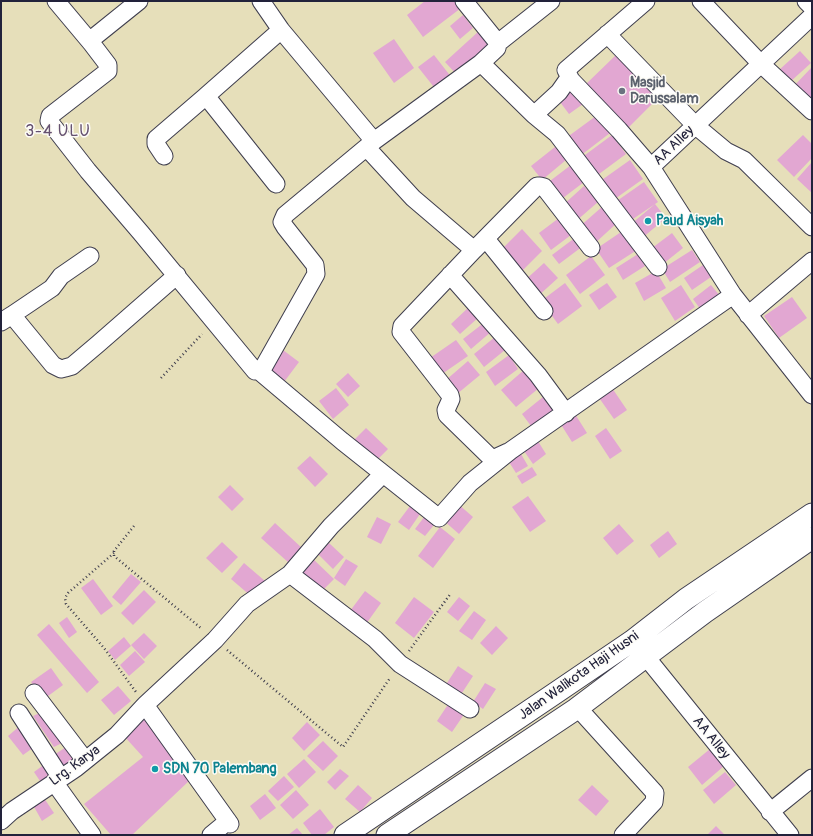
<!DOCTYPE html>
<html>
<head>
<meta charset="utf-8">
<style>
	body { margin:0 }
	#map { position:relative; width:813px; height:836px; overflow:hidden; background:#e6dfba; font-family:Pangolin,sans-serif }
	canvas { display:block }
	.frame { position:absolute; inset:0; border:2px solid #22223b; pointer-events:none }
</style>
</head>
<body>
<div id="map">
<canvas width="813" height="836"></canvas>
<div class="frame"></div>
</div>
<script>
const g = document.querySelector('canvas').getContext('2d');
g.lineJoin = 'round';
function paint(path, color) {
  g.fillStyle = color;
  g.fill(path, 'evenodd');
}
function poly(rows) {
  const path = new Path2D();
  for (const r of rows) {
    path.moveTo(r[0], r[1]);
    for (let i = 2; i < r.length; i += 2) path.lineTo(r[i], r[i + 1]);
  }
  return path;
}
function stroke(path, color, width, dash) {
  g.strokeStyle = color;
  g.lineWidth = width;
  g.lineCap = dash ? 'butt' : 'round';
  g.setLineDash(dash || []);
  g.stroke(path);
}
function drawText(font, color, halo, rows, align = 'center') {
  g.font = font + ' Pangolin,sans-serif';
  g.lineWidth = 3;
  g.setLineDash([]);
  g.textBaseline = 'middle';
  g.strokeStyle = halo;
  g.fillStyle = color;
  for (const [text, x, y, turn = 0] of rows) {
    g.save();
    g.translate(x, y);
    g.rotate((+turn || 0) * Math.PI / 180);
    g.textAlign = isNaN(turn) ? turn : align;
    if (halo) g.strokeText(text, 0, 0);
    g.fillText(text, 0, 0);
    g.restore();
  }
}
paint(poly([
	[425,1,456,1,461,8,423,37,407,15],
	[463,15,473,28,460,39,450,26],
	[479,31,492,45,458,76,445,62],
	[394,39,414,68,394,83,373,53],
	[800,51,811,63,790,82,779,70],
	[434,55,452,78,437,91,418,67],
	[616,55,658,98,628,128,585,85],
	[812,67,812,96,805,103,791,89],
	[572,88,583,104,569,114,557,98],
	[596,116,610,133,580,156,566,138],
	[612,135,626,154,595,177,581,158],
	[803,135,812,144,812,158,794,177,777,160],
	[555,147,566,160,542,180,531,166],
	[630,160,643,179,612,201,599,182],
	[812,162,812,193,797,179],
	[571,165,584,182,559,201,546,184],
	[644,182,658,202,627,223,614,203],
	[584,186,598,202,575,222,562,206],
	[655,204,666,218,641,239,630,225],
	[603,206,618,222,593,245,578,228],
	[559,218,571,235,551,250,539,233],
	[522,229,542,251,519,274,498,253],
	[624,230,637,250,609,268,596,249],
	[672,233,683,248,663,264,652,248],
	[576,237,583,246,559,264,552,255],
	[692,250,700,262,670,282,662,269],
	[638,254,645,266,623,280,616,268],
	[591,256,605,275,580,294,566,275],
	[544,263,558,278,537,297,523,282],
	[703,265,711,277,692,290,684,278],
	[656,271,666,288,644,301,635,283],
	[565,283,582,306,558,324,541,301],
	[607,283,617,297,599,310,589,295],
	[681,285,695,307,675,321,661,298],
	[711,285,720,296,701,310,693,299],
	[792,297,807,318,779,338,764,316],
	[470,306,479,317,460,334,451,324],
	[485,322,492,331,471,349,463,339],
	[495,337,505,350,484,367,474,354],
	[456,340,468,356,442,374,430,358],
	[283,350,299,362,281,386,265,374],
	[509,355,518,369,495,386,486,372],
	[468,361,480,375,457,394,446,380],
	[524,370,539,388,516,407,501,390],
	[348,373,360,386,348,397,336,384],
	[610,385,627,410,614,419,597,395],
	[336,388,349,405,333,419,319,401],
	[543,397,555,413,534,430,522,414],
	[575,414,587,433,572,442,560,423],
	[366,428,388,449,375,462,353,441],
	[606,428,622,451,610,459,595,436],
	[536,438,546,454,533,464,522,448],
	[521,454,528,466,516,473,509,462],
	[310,456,328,474,315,487,297,468],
	[532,467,537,475,522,484,517,476],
	[230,485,244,499,232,511,218,497],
	[528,496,546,521,530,532,512,507],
	[457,503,473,517,459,534,443,520],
	[410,506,420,514,409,530,398,522],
	[428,512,438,520,425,536,415,529],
	[377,517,391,524,381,544,367,537],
	[275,523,302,548,289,563,261,538],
	[619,524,634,541,617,555,603,538],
	[440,527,455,539,433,568,418,556],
	[668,531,677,544,659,558,650,545],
	[222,542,238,557,222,573,206,558],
	[329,543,344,557,333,569,318,554],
	[312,558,334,579,322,591,291,575],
	[346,559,358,566,345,586,334,578],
	[244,563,265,581,252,597,231,579],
	[131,574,141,582,121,605,112,597],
	[93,579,113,606,101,615,81,588],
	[144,590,156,602,133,625,121,613],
	[365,591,381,603,366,624,350,611],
	[414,597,434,612,414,638,395,623],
	[459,597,470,606,458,621,447,612],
	[474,611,486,620,472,640,459,631],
	[67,617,77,632,69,638,59,623],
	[49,624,99,682,87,693,37,635],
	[496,626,508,638,492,655,480,643],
	[144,633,157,646,144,659,131,645],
	[124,637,131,646,115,660,108,651],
	[135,651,145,662,129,676,120,665],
	[458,666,473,676,460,696,445,686],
	[51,668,63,685,44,699,31,682],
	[485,683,496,689,483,709,473,702],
	[118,686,131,701,114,715,101,700],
	[449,703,465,713,452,732,437,721],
	[44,711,64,742,54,747,33,716],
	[143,717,190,780,132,835,111,835,84,804,143,757,124,736],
	[307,722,320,735,304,751,292,738],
	[21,725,37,745,23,755,8,736],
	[323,741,338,756,323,771,307,756],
	[66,747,77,760,64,770,54,755],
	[710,749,724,766,702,785,688,767],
	[304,759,316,772,299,788,287,774],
	[49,761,56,771,40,781,34,772],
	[340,769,349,776,335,790,327,782],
	[725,772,736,785,714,804,703,790],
	[284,776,294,787,278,801,268,791],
	[358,785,372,798,360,812,345,799],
	[592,785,609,801,596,816,578,800],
	[296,790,309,805,293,819,280,805],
	[265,794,276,808,260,820,250,806],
	[44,798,54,813,42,821,33,805],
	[320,809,334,827,324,835,312,835,303,823],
	[716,826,725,835,707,835],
	[297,828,303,835,288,835]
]), '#e2a7d2');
const minor = poly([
	[56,1,92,44],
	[139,1,93,38,92,44,108,65,108,71,50,116,49,121,88,171,141,233,255,371,259,371,263,368,316,274,315,265,285,227,282,222,285,215,374,141,481,63],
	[261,1,281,30,374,141],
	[464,1,498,43,497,48,481,63,534,115,559,92,566,82,571,80],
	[646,1,566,70,571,80,619,130,651,167],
	[701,1,761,64,812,111],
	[806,1,812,7],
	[812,16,651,167,733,295,812,395],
	[607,34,696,126,726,151,744,160,812,227],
	[498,43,551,1],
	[534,115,557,134,658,267],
	[367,148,413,198,474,250,537,186,540,186,544,187,591,248],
	[164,156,156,144,156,139,206,96],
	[276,184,206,96,281,30],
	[486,239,544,311],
	[474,250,402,326,401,332,450,395,451,399,446,410,447,415,490,457,495,458,508,452],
	[450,275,538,375,566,413],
	[12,315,52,288,61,276,90,256],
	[748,315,812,261],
	[1,322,12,315,53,365,61,369,65,368,72,366,98,344,177,275],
	[259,371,342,441,439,518,470,483,510,451,733,295],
	[290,574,331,526,383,474],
	[638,647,790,835],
	[34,693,85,760],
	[145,705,215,640,247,604,290,574,375,639,400,664,470,709],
	[578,708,655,793,654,802,623,835],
	[19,713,61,778],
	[54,782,92,835],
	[770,812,812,778],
	[1,821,12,811,76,768,117,735,145,705,230,824],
	[211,835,228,821]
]);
const tertiary = poly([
	[345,835,554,694,632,641,686,599,812,514],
	[387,835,576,709,705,612,812,538]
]);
stroke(minor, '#3f3e4e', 19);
stroke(tertiary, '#3f3e4e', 23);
stroke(poly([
	[161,378,202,334],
	[134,526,114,551,114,556,202,629],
	[114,553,68,593,65,598,66,604,104,648,136,692],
	[227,650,343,747,390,678],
	[409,651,451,593]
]), '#3f3e4e', 2.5, [1, 3]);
stroke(minor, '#fff', 17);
stroke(tertiary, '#fff', 21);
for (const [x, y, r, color] of [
	[622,91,4,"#6b7280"],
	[648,221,4,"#0f9aa8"],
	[155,769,4,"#0f9aa8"]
]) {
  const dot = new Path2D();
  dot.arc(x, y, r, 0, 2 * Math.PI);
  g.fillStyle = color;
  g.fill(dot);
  stroke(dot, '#fdfcf7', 1.5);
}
drawText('bold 14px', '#5b616d', '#fdfcf7', [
	["Masjid",630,83],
	["Darussalam",630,99]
], 'left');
drawText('14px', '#22223b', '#fdfcf7', [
	["AA Alley",674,146,-44],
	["Jalan Walikota Haji Husni",579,676,-35],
	["AA Alley",711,738,51],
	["Lrg. Karya",75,766,-36]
]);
drawText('bold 14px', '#0d838f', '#fdfcf7', [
	["Paud Aisyah",656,221],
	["SDN 70 Palembang",163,769]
], 'left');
g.letterSpacing = '1px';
drawText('16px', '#655170', '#fdfcf7', [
	["3-4 ULU",58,132]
]);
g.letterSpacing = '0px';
</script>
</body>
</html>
